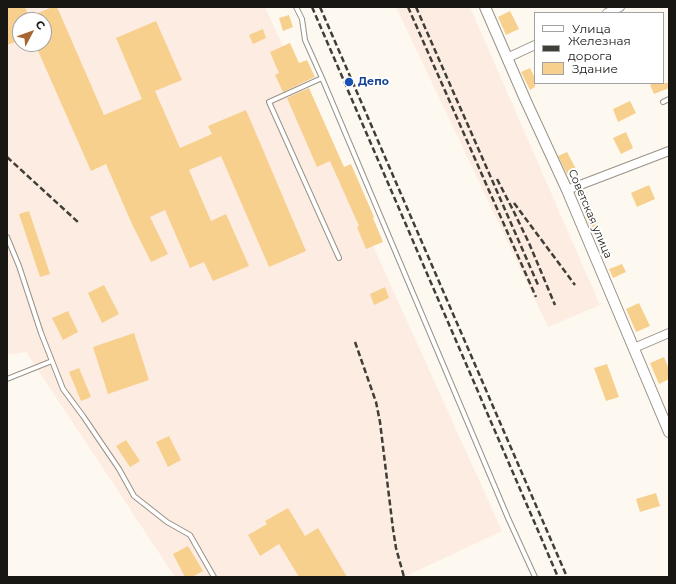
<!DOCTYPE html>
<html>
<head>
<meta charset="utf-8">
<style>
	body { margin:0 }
	#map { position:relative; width:676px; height:584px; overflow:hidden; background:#fef9f0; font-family:Montserrat,sans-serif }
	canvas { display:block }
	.frame { position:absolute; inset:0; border:8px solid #191713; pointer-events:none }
	.legend { position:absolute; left:534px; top:12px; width:130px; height:72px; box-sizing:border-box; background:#fff; border:1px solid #a3a2a1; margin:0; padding:5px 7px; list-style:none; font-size:12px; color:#191713 }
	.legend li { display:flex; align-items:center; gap:8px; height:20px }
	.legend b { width:20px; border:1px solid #a3a2a1 }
	.north { position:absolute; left:12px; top:12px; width:40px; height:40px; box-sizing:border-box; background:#fff; border:1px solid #a3a2a1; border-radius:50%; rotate:49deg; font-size:11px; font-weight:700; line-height:16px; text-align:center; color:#191713 }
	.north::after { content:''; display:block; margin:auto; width:14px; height:18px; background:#a76631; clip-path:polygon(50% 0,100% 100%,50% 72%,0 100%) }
</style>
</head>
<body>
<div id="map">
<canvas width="676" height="584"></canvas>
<div class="frame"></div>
<ul class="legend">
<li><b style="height:5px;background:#fff"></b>Улица</li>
<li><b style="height:5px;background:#403e39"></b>Железная дорога</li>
<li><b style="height:11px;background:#f8d08e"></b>Здание</li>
</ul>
<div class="north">С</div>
</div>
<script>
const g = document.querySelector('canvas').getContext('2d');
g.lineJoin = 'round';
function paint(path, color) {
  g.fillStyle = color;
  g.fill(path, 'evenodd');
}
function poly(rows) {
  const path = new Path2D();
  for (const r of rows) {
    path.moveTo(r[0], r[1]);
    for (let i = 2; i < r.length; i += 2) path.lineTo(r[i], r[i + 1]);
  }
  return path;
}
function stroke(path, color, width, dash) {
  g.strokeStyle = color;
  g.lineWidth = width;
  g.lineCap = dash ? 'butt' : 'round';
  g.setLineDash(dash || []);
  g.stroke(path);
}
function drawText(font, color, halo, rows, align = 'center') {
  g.font = font + ' Montserrat,sans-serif';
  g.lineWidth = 4;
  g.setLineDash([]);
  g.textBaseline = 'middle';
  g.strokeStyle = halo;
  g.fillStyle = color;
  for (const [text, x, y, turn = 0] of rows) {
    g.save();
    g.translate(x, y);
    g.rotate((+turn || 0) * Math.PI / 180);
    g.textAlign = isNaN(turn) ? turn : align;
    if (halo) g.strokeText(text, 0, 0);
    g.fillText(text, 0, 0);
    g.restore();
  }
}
paint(poly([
	[7,7,265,7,502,531,404,577,175,577,26,352,7,355],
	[20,20,44,20,44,44,20,44],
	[396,7,470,7,600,305,548,327]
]), '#fdece1');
paint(poly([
	[7,7,25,7,29,17,52,7,57,7,104,115,142,99,116,38,156,21,182,80,155,91,180,148,212,134,208,126,246,110,306,251,269,267,221,156,189,170,211,221,226,214,249,266,213,281,204,262,190,268,165,210,150,217,168,254,151,262,131,222,106,164,91,171,35,44,44,44,44,20,20,20,20,33,15,35,18,41,7,45],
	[510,11,519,29,506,35,498,17],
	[289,15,293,27,283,31,279,18],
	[263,29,266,38,253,44,249,35],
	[290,43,299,63,307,60,315,77,283,92,275,75,279,73,270,52],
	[530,68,535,78,535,87,530,90,521,72],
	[653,83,669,83,669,88,654,94,650,85],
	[309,88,344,167,351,164,374,217,373,218,383,242,366,249,357,227,359,226,330,161,317,167,287,98],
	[630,101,636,113,618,122,613,109],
	[626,132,633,148,621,154,613,138],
	[567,152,576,169,567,174,558,156],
	[649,185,655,199,637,207,631,193],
	[29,211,50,274,40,277,19,214],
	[594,213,600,229,592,232,585,217],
	[622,264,626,272,613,278,609,269],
	[104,285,119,314,102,323,88,293],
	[385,287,389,298,374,305,370,294],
	[639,303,650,326,636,332,626,309],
	[68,311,78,332,63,340,52,318],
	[134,333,149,380,108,394,93,347],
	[664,357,669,369,669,379,659,384,650,363],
	[607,364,619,397,606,401,594,368],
	[79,368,91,397,81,401,69,372],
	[169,436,181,460,168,467,156,442],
	[126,440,140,461,130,467,116,446],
	[656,493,660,506,640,512,636,499],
	[288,508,305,536,318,528,347,577,299,577,279,544,260,556,248,535,267,524,265,521],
	[188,546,203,571,192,577,185,577,173,554]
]), '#f8d08e');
const service = poly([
	[296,7,302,19,305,40,322,78,508,518,535,577],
	[322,78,269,102,339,258],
	[663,102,669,99],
	[7,237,19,266,41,333,63,389,83,416,119,469,134,496,167,522,190,535,214,577],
	[7,379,52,361]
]);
const minor = poly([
	[607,13,620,7],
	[507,58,535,45],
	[567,190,669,151],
	[634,348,669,333]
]);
const tertiary = poly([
	[485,7,525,99,567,190,669,432]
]);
stroke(service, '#989288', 6);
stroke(minor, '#989288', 10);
stroke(tertiary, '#989288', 12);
stroke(service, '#fff', 4);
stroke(minor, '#fff', 8);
stroke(tertiary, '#fff', 10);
stroke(poly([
	[312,7,558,577],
	[320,7,567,577],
	[408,7,536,297],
	[416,7,539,287],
	[7,157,79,223],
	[497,179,513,210,529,243,555,305],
	[514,203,575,285],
	[355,342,376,402,380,422,393,529,396,548,404,577]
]), '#403e39', 2.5, [6, 3]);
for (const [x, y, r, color] of [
	[349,82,5,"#1a4fb4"]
]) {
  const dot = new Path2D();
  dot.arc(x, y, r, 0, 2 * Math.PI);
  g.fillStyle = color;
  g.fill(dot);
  stroke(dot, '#fff', 1.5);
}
drawText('bold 11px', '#164399', '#fff', [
	["Депо",358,82]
], 'left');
drawText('11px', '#191713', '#fff', [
	["Советская улица",590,214,67]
]);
</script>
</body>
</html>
